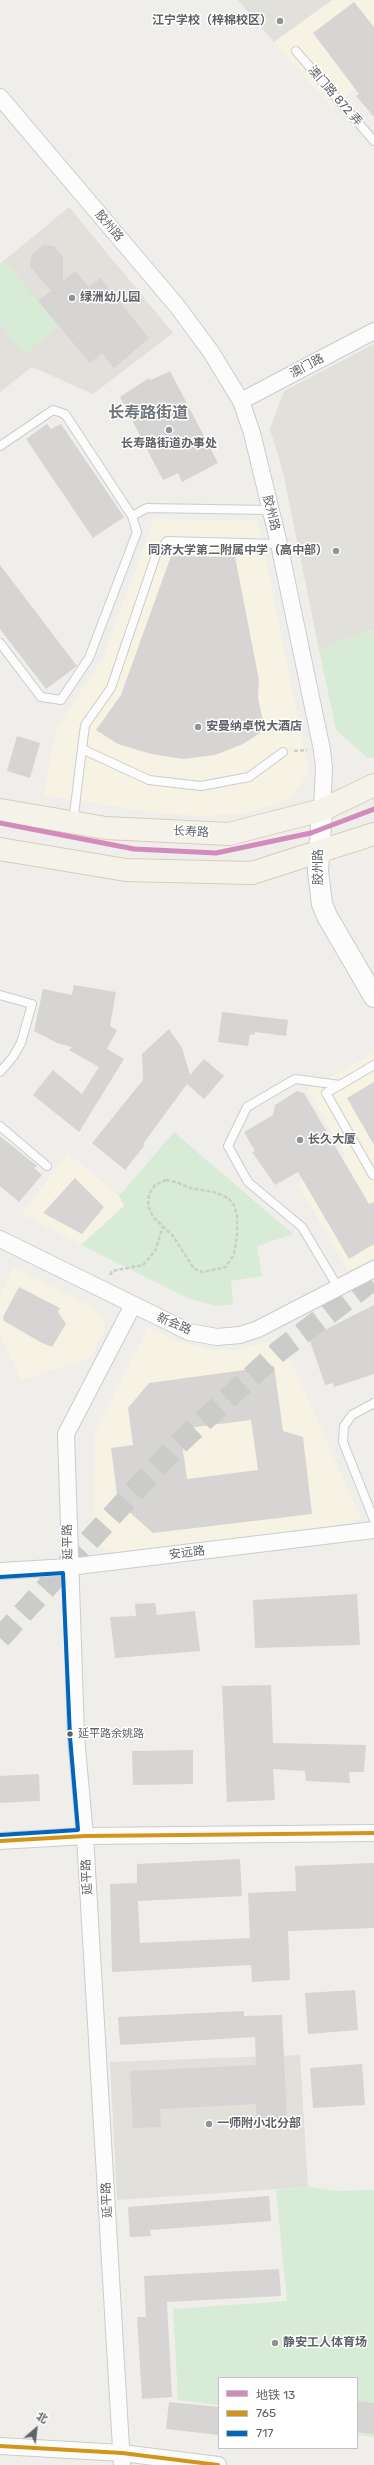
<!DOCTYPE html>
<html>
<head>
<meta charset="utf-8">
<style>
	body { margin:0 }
	#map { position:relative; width:374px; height:2465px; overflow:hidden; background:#efeeea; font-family:Rubik,"Noto Sans SC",sans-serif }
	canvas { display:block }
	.legend { position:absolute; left:218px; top:2377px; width:140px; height:72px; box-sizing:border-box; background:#fff; border:1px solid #bfc1c3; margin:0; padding:5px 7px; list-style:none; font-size:12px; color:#5f6368 }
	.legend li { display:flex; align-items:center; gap:8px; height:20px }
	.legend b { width:20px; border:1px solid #bfc1c3 }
	.north { position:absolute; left:16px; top:2409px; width:40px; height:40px; -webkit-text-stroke:3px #fff; paint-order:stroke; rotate:28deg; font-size:11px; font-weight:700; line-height:16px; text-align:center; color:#5f6368 }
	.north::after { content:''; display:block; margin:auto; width:14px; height:18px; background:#5f6368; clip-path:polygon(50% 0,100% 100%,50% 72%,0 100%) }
</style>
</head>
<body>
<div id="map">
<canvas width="374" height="2465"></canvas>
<ul class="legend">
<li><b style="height:5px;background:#d28bba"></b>地铁 13</li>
<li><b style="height:5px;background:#d1951a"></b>765</li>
<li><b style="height:5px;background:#0065bd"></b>717</li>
</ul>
<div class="north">北</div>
</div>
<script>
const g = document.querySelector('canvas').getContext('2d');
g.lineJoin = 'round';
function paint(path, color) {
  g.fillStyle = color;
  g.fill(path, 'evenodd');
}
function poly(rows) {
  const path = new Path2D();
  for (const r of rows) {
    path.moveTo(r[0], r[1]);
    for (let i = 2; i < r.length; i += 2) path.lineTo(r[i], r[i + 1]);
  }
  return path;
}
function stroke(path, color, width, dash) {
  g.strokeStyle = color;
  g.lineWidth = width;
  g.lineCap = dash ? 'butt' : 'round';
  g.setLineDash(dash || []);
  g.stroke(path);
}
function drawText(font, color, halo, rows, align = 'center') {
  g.font = font + ' Rubik,"Noto Sans SC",sans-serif';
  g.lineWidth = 3;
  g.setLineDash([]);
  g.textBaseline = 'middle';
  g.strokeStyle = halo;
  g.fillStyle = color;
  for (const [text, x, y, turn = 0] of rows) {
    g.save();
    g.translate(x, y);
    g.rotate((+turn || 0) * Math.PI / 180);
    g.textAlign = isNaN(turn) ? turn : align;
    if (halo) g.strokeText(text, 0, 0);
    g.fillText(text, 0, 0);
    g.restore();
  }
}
paint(poly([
	[332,0,374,0,374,73,332,107,274,42],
	[154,519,258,521,309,773,290,798,249,813,202,816,149,812,44,795,56,729,103,658],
	[374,1053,374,1258,348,1271,298,1184,346,1156,307,1090],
	[68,1153,119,1196,125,1205,81,1245,22,1214],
	[14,1268,96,1309,103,1318,105,1330,91,1358,21,1380,0,1335,0,1296],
	[148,1327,176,1340,206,1349,236,1350,281,1338,361,1519,326,1528,124,1554,113,1553,103,1548,93,1530,95,1432]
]), '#f7f3e4');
paint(poly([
	[238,0,332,0,274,42],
	[69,207,173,333,93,394,32,367,0,392,0,264],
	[374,344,374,631,371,630,319,650,283,472,270,429,284,391],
	[300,2055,308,2187,117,2200,110,2062]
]), '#e2e0da');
paint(poly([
	[4,260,59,326,25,354,0,324,0,264],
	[371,630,374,631,374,758,368,758,336,730,319,650],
	[174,1132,293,1234,257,1246,262,1276,231,1281,233,1304,217,1306,190,1299,81,1245,124,1206,119,1196],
	[308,2187,335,2191,374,2190,374,2437,357,2435,357,2378,219,2378,219,2405,178,2400,173,2309,287,2301,276,2190]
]), '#d8ebd6');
paint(poly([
	[354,2,374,27,374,117,356,96,359,94,313,33],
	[43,245,54,246,63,257,63,281,75,271,89,287,100,278,149,338,114,368,102,353,90,363,38,301,51,291,30,267,32,254],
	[170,371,218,463,182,482,178,473,163,480,120,397,149,378,151,380],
	[47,424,51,429,61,424,124,517,93,538,26,439],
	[171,556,235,557,259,680,258,698,264,725,260,733,243,744,215,755,183,759,151,754,118,744,96,730,121,695],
	[0,565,77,666,46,689,0,629],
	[17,736,40,743,30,778,7,771],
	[74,985,116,992,110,1026,117,1030,107,1049,124,1059,79,1132,33,1095,53,1070,82,1094,99,1067,69,1050,72,1047,57,1043,34,1031,43,989,72,995],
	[222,1012,288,1020,286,1036,255,1032,255,1035,250,1034,248,1046,218,1042],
	[169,1029,182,1048,190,1075,204,1059,224,1076,204,1099,187,1084,143,1144,145,1145,125,1170,92,1143,143,1080,142,1054],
	[374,1082,374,1145,347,1098],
	[297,1091,304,1093,369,1204,374,1202,374,1244,349,1259,298,1172,275,1185,252,1152,255,1151,244,1132,273,1115,275,1105],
	[0,1136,37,1166,34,1168,42,1175,19,1202,0,1186],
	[75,1178,104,1207,82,1234,43,1213],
	[19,1287,60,1308,58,1312,66,1324,52,1347,42,1343,4,1321,3,1317],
	[374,1305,374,1374,334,1387,333,1383,325,1385,309,1338],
	[274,1366,283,1431,303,1437,312,1514,153,1533,118,1502,111,1448,133,1445,128,1408,149,1383],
	[251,1420,258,1470,187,1479,180,1429],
	[357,1594,360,1645,255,1648,253,1600],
	[155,1603,157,1615,195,1611,200,1651,115,1658,110,1617,136,1616,135,1604],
	[271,1685,273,1743,366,1745,364,1772,349,1772,350,1783,306,1781,305,1771,273,1769,275,1800,227,1802,222,1686],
	[193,1750,193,1784,133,1785,132,1751],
	[39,1774,40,1801,0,1803,0,1776],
	[240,1859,242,1896,138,1901,140,1943,250,1938,248,1893,296,1891,295,1866,374,1863,374,1928,288,1931,290,1980,252,1982,251,1965,112,1972,110,1884,137,1883,137,1864],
	[355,1990,358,2030,308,2034,305,1993],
	[244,2011,244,2016,282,2015,287,2121,257,2123,256,2104,160,2109,161,2127,133,2128,130,2071,256,2065,255,2037,120,2045,118,2017],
	[362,2064,365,2105,313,2108,310,2068],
	[269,2196,271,2221,150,2230,151,2236,130,2237,128,2207],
	[279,2269,281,2296,167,2302,172,2397,142,2399,137,2317,146,2317,144,2276],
	[357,2401,374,2403,374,2434,357,2432],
	[169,2402,219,2407,219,2435,166,2429]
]), '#d6d5d3');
stroke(poly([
	[0,1638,175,1447,279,1351,374,1279]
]), '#cbcbca', 22, [22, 11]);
const service = poly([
	[296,51,374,141],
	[0,446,53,410,65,414,132,516,137,532,89,658,61,700,41,697,0,643],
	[132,516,147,508,270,510],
	[82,749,149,780,201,786,249,777,283,752],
	[73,822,85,725,111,688,156,555,167,541,279,544],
	[0,995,32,1004,21,1043,13,1057,0,1072],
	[340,1085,326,1093,373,1175],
	[0,1126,47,1166],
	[339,1289,302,1227,248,1182,228,1146,247,1107,295,1079,340,1085,374,1065],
	[374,1403,352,1415,344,1426,343,1442,374,1520]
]);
const minor = poly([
	[0,97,177,306,211,352,241,401,252,433,279,544,322,750,324,768,322,810],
	[241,401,374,331],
	[0,1239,189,1332,217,1337,240,1335,258,1329,374,1269],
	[0,1571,69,1567,374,1530],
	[0,1841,85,1836,374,1833],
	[0,2446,122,2453,218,2465],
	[122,2465,85,1836,76,1737,66,1434,133,1305]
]);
const tertiary = poly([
	[322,810,318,871,322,904,327,916,374,997]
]);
const primary = poly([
	[0,810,106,828,229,834,322,810,374,785],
	[0,849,126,870,252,873,374,834]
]);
stroke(service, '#cbcccc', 10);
stroke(minor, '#cbcccc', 18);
stroke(tertiary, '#cbcccc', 22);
stroke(primary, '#d7ceb8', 24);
stroke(poly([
	[294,751,307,750],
	[166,1180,176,1182,190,1188,214,1192,228,1198,234,1205,237,1216,237,1236,234,1254,226,1267,203,1272,194,1269,173,1236,153,1217,148,1206,149,1194,155,1185,166,1180],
	[110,1275,112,1271,143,1265,155,1251,163,1226]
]), '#cacfcc', 2.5, [4, 2]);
stroke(service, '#fdfcfc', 8);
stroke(minor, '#fdfcfc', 16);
stroke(tertiary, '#fdfcfc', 20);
stroke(primary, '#f4f2e9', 22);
stroke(poly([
	[0,1841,85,1836,374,1833],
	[0,2446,122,2453,218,2465]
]), '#d1951a', 4);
stroke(poly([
	[0,1835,78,1830,70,1737,63,1573,0,1577]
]), '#0065bd', 4);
stroke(poly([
	[0,823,134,849,216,853,311,833,374,809]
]), '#d28bba', 5);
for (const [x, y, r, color] of [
	[280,21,4,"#919496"],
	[72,298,4,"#919496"],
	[169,430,4,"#919496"],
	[336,551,4,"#919496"],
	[198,727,4,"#919496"],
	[300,1140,4,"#919496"],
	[70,1734,3.5,"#5f6368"],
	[209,2124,4,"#919496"],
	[275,2343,4,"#919496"]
]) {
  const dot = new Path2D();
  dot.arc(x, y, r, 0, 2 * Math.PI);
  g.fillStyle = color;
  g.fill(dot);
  stroke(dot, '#fff', 1.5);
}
drawText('11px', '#5f6368', '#fff', [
	["延平路余姚路",78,1734]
], 'left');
drawText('bold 12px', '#5f6368', '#fff', [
	["江宁学校（梓棉校区）",272,21,"right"],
	["绿洲幼儿园",80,298],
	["长寿路街道办事处",169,444,"center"],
	["同济大学第二附属中学（高中部）",328,551,"right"],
	["安曼纳卓悦大酒店",206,727],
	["长久大厦",308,1140],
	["一师附小北分部",217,2124],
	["静安工人体育场",283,2343]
], 'left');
drawText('12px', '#5f6368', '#fff', [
	["澳门路 872 弄",335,96,49],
	["胶州路",109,226,50],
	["澳门路",307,366,-28],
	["胶州路",271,513,76],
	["长寿路",191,832,3],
	["胶州路",319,867,-90],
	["新会路",174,1324,23],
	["延平路",68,1542,-91],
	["安远路",187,1553,-7],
	["延平路",87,1877,-93],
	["延平路",107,2200,-93]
]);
drawText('bold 16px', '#70757a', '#fff', [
	["长寿路街道",148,413]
]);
</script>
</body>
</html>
